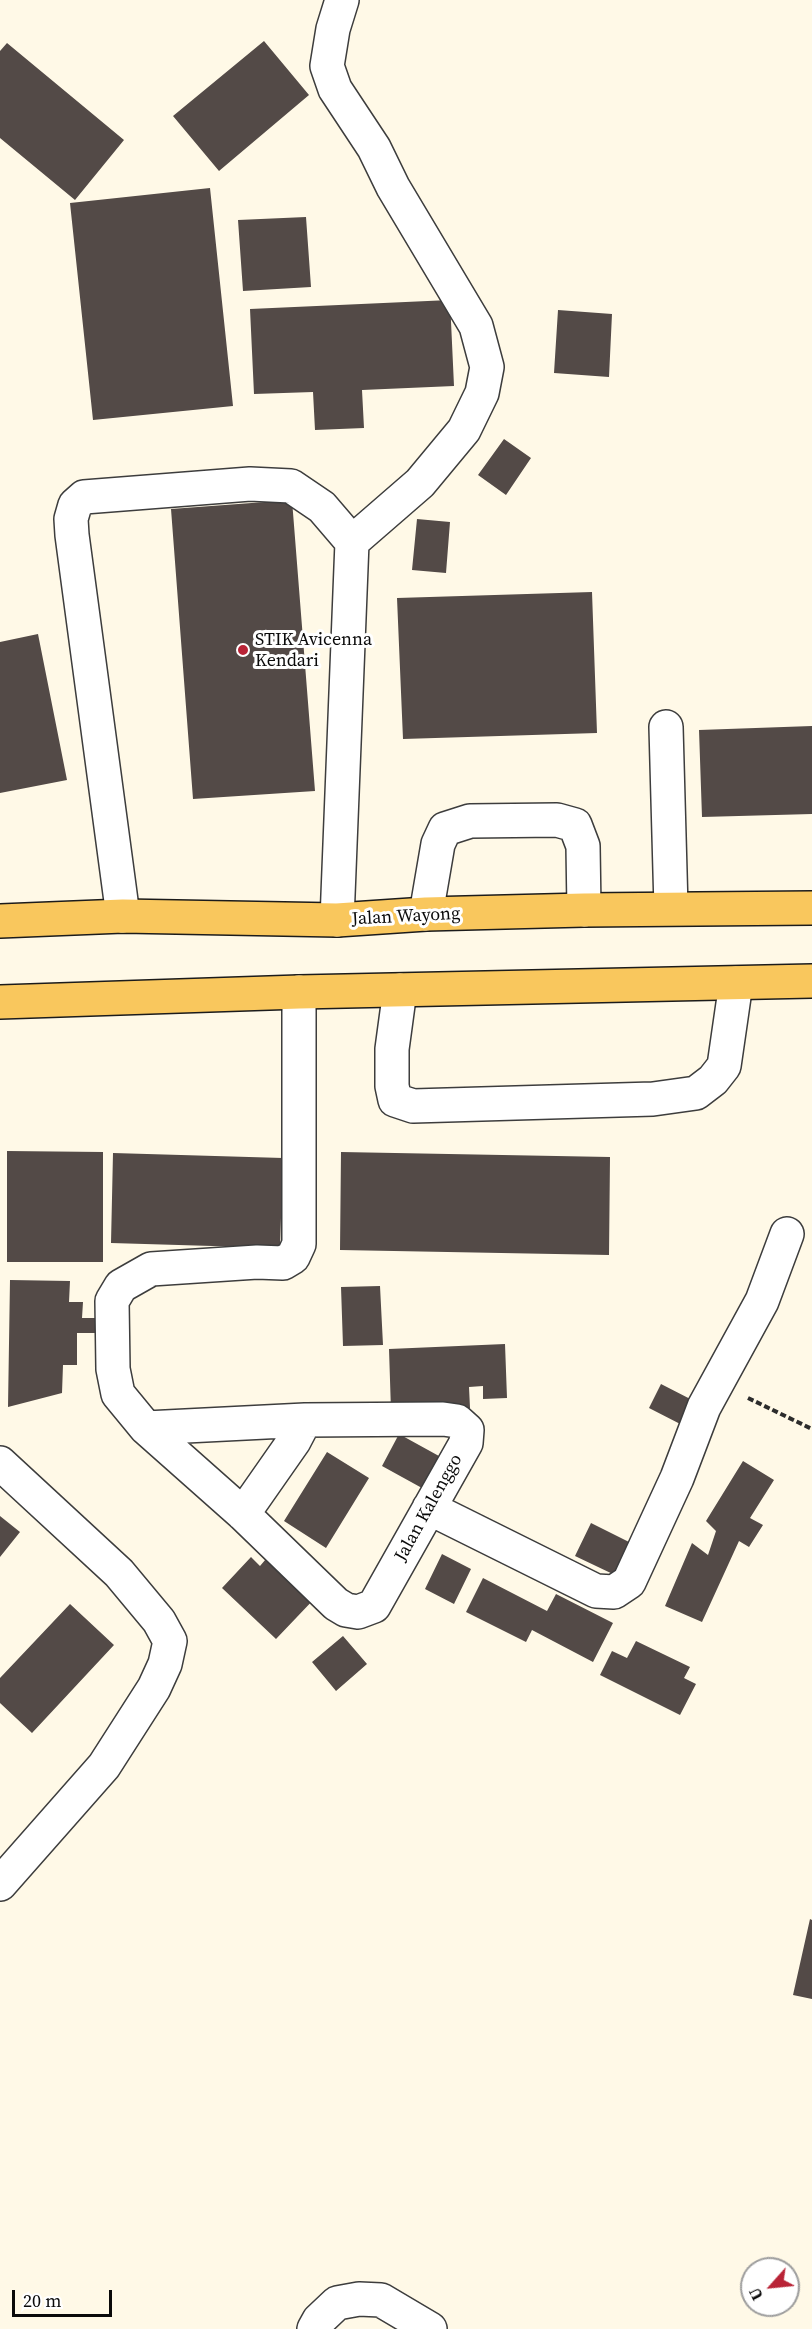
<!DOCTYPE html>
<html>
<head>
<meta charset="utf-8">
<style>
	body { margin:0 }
	#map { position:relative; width:812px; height:2329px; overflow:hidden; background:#fff9e7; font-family:"Source Serif 4",serif }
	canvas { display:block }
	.north { position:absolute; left:740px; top:2257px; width:60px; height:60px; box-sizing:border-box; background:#fff; border:2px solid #9d9d9d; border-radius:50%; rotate:243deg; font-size:16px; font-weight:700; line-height:24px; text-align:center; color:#0a0a0a }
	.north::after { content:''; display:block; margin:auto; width:21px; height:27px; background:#b92336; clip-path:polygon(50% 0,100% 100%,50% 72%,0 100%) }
	.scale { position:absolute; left:12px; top:2290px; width:100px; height:27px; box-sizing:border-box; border:3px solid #0a0a0a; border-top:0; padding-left:8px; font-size:18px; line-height:21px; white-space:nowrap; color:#0a0a0a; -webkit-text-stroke:4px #fff; paint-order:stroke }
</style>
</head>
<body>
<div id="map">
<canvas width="812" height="2329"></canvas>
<div class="north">U</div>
<div class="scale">20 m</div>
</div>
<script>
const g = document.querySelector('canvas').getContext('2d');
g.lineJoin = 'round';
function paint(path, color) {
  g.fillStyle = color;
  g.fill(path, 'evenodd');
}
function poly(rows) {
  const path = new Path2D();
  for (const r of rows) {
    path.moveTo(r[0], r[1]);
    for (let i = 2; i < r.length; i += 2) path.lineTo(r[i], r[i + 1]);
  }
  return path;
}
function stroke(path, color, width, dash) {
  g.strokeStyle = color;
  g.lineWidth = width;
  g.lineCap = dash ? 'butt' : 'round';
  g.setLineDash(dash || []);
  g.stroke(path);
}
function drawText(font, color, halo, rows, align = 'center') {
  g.font = font + ' "Source Serif 4",serif';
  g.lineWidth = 6;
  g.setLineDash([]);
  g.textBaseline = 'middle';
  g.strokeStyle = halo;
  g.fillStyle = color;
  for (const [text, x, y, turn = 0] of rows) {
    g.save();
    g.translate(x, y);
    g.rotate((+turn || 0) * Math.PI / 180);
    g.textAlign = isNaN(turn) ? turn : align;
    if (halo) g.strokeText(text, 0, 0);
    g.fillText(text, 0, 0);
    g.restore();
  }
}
paint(poly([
	[264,41,309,95,219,171,173,116],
	[7,43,124,140,75,200,0,138,0,51],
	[210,188,233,406,93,420,70,203],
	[306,217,311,287,243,291,238,220],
	[450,300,454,386,362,390,364,428,315,430,313,392,254,394,250,309],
	[558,310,612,314,609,377,554,373],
	[504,439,531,458,506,495,478,475],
	[292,500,315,791,193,799,171,509],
	[417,519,450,522,446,573,412,570],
	[592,592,597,733,403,739,397,598],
	[38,634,67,780,0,793,0,642],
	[812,726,812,814,702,817,699,730],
	[7,1151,103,1152,103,1262,7,1262],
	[341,1152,610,1157,609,1255,340,1250],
	[113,1153,283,1158,280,1248,111,1243],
	[10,1280,70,1281,69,1302,83,1302,82,1318,96,1318,95,1333,77,1333,77,1365,63,1365,62,1393,8,1407],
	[380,1286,383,1345,343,1346,341,1287],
	[505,1344,507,1398,483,1399,483,1386,469,1387,470,1408,391,1411,389,1349],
	[661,1384,700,1404,688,1428,649,1408],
	[399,1434,448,1461,431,1493,382,1466],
	[327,1452,369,1478,326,1548,284,1521],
	[743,1461,774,1480,750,1518,763,1525,749,1547,739,1541,702,1622,665,1606,692,1543,708,1555,716,1531,706,1521],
	[0,1516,20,1532,0,1557],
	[591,1523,633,1544,617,1576,575,1556],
	[271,1553,317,1596,276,1639,222,1588,251,1557,260,1566],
	[442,1554,471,1569,454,1604,425,1589],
	[483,1578,547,1611,556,1594,613,1623,593,1662,532,1630,526,1642,466,1612],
	[70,1604,114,1645,32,1733,0,1703,0,1678],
	[343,1636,367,1664,336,1691,312,1662],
	[636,1641,690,1667,684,1678,696,1684,680,1715,600,1675,612,1651,627,1658],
	[810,1919,812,1920,812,1999,793,1995]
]), '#534a47');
const minor = poly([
	[342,0,333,29,327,66,335,89,374,148,393,187,476,326,487,367,482,393,464,430,420,483,352,542],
	[666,727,671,908],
	[426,914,438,844,445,829,470,821,557,820,575,825,583,846,584,910],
	[123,916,72,535,71,519,75,505,84,497,250,484,291,486,322,507,352,542,337,920],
	[400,990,392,1049,392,1086,395,1100,413,1106,653,1099,696,1093,713,1080,724,1066,736,983],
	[146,1428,305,1420,443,1419,457,1421,467,1430,466,1443,374,1606,358,1612,346,1610,336,1604,243,1514,146,1428,118,1394,113,1369,112,1301,121,1286,151,1269,257,1262,283,1263,293,1257,299,1244,299,992],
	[0,1463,119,1573,159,1621,170,1641,165,1664,154,1688,104,1766,0,1884],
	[429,1508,596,1591,614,1592,629,1582,677,1478,704,1407,762,1301,787,1234],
	[243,1514,294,1441,305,1420],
	[314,2329,319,2320,337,2303,359,2299,381,2300,430,2329]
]);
const major = poly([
	[0,921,123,916,337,920,426,914,584,910,812,908],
	[0,1002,299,992,812,981]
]);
stroke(minor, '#3d3d3d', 36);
stroke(major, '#1b1b1b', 36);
stroke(poly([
	[748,1398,812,1429]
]), '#2c2c2c', 4, [6, 3]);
stroke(minor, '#fff', 33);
stroke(major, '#f9c75d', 33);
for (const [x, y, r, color] of [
	[243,650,6,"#b92336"]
]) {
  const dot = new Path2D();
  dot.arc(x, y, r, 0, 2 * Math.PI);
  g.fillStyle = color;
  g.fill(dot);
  stroke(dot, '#fff', 2);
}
drawText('18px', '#0a0a0a', '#fff', [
	["STIK Avicenna",255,640],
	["Kendari",255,661]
], 'left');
drawText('18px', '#0a0a0a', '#fff', [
	["Jalan Wayong",406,917,-3],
	["Jalan Kalenggo",429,1508,-61]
]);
</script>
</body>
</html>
